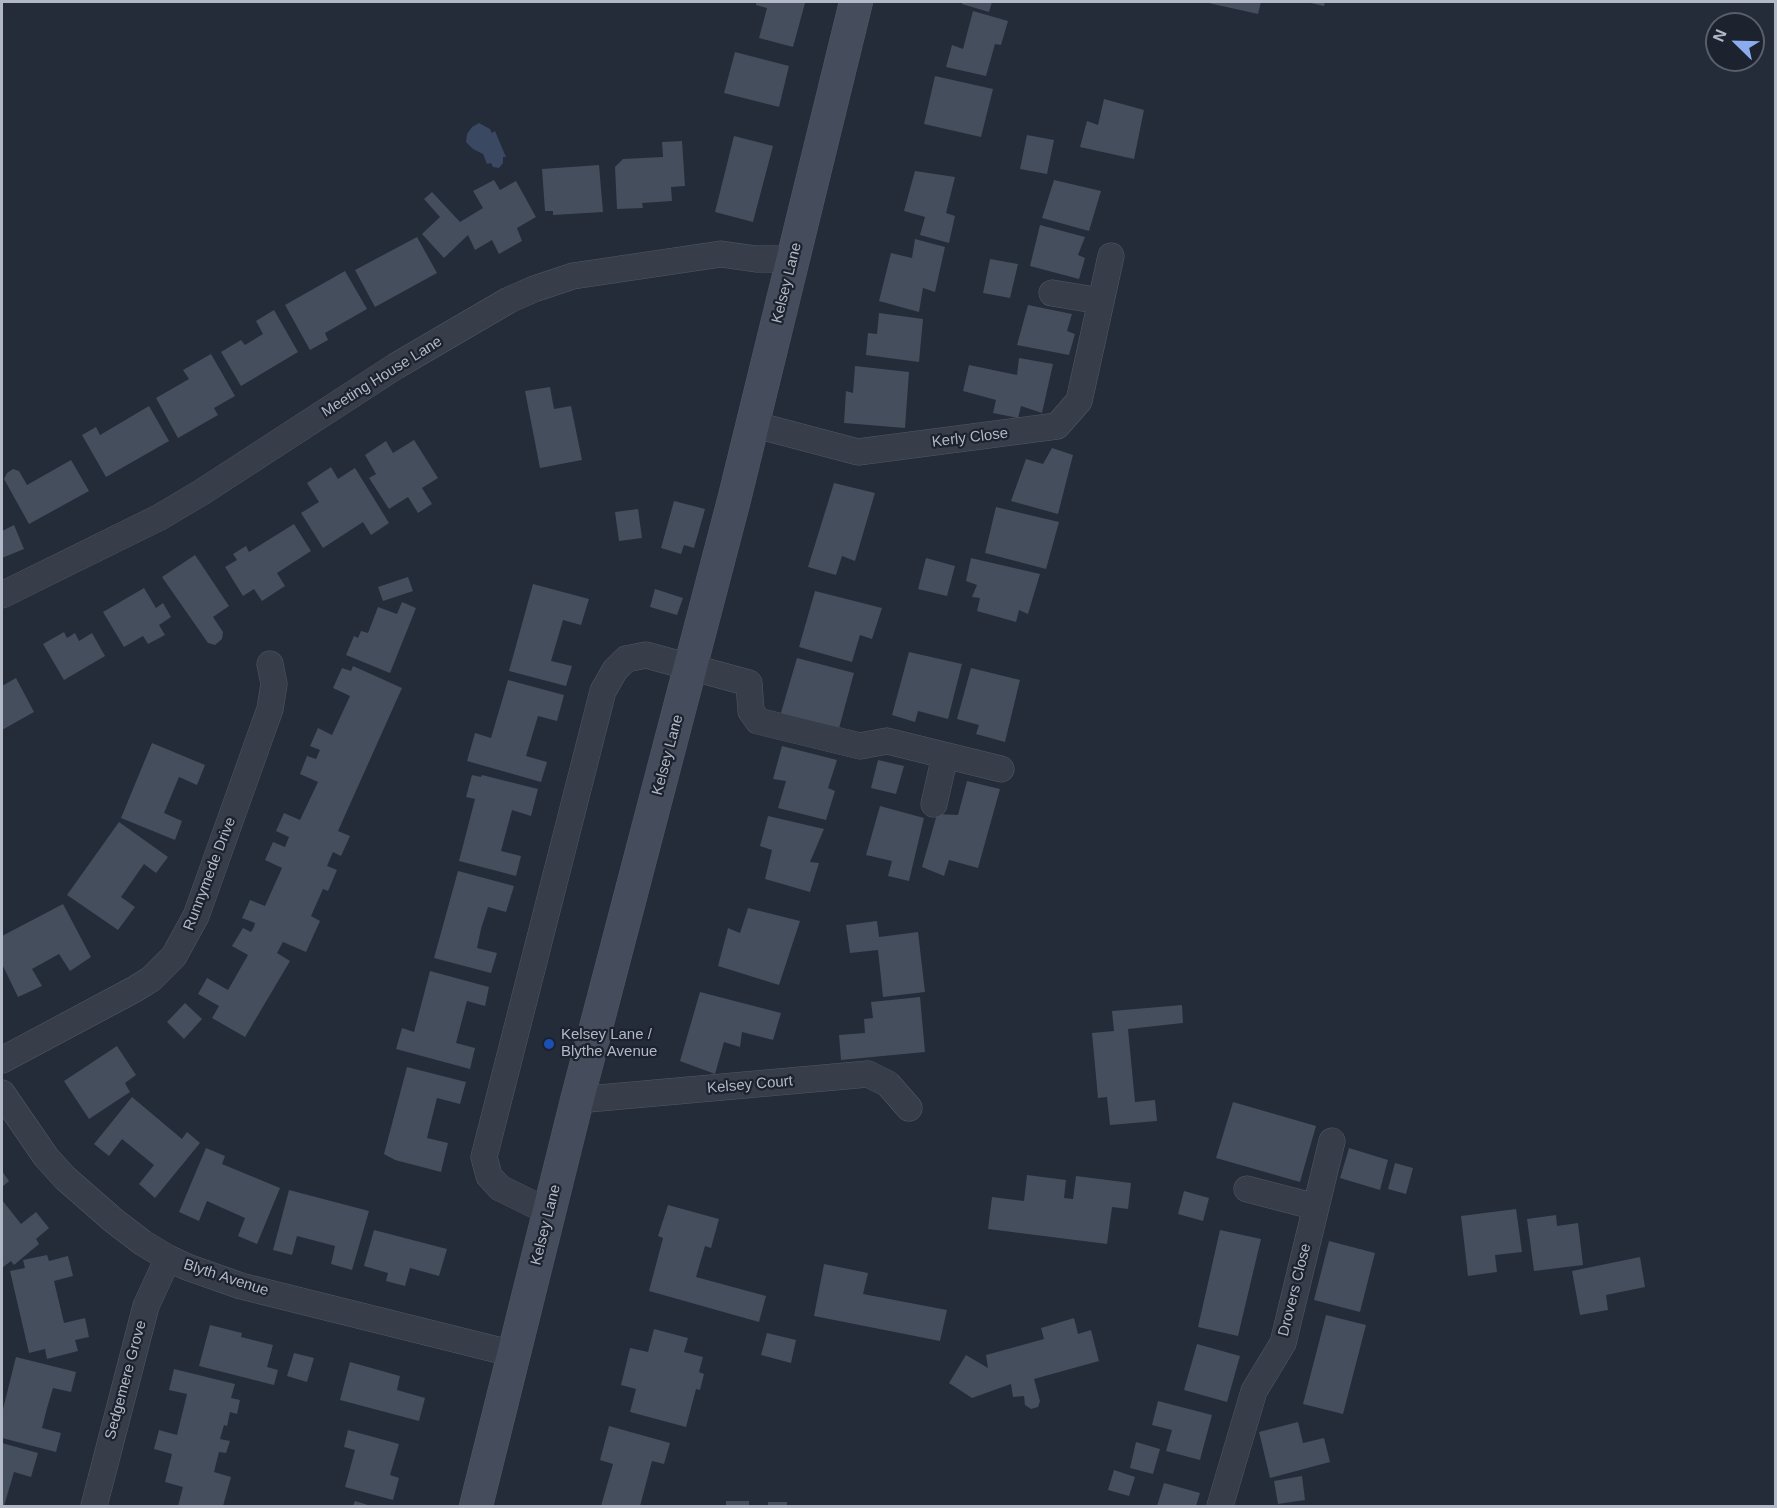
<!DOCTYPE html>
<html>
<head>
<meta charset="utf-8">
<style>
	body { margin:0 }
	#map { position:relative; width:1777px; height:1508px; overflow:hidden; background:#242b39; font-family:Helvetica,sans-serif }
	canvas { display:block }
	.frame { position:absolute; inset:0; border:3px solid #b2b8c5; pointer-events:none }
	.north { position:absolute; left:1705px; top:12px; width:60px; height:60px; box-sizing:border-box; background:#1c222e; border:2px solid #585e6a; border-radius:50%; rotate:293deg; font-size:16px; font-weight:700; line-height:24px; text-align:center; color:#b2b8c5 }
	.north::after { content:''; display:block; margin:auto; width:21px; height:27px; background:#8cacf0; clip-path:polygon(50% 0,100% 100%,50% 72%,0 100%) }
</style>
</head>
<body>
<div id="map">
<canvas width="1777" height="1508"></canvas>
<div class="frame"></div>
<div class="north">N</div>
</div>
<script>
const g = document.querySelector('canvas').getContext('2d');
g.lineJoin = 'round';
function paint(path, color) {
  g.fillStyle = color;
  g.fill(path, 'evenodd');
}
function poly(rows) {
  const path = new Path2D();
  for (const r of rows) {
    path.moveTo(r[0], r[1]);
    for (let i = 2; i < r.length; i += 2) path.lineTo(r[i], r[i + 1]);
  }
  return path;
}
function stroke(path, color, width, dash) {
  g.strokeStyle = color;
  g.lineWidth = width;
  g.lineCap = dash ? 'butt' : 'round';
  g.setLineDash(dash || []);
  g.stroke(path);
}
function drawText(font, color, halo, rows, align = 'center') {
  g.font = font + ' Helvetica,sans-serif';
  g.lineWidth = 4.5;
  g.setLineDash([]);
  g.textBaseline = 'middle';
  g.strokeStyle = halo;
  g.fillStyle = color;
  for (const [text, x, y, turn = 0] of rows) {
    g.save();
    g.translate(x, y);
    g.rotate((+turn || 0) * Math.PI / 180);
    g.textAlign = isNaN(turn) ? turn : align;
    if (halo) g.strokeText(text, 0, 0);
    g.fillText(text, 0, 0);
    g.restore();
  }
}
paint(poly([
	[479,123,490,129,492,133,495,131,506,157,503,157,503,163,499,168,493,167,491,163,487,164,483,154,473,149,466,142,467,134,472,127]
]), '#3a4861');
paint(poly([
	[756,2,798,2,805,3,793,47,759,38,767,8,756,5],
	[962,2,992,2,989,12,962,4],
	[1204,2,1261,2,1258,14],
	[1306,2,1325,2,1324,6],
	[973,11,1008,21,1001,45,995,44,986,76,946,67,952,45,963,49],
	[735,52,789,66,779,107,724,93],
	[935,76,993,89,981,137,924,124],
	[1104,99,1144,110,1134,159,1080,147,1087,121,1098,125],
	[1027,135,1054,140,1047,174,1020,169],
	[734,136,773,146,753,222,715,212],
	[682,141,685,186,671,187,672,201,642,203,643,208,617,209,615,167,623,159,663,157,662,142],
	[599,165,603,212,553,215,553,211,545,211,542,169],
	[915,171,955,177,946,213,955,216,949,243,920,235,925,217,904,211],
	[494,180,500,190,516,181,536,217,517,228,522,241,499,254,492,240,475,250,468,235,444,258,422,234,440,217,424,199,432,192,460,222,483,208,473,191],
	[1054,180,1101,191,1089,231,1042,218],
	[1040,225,1085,237,1078,255,1085,258,1079,279,1030,266],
	[417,237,437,273,375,307,355,270],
	[915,239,945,247,935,292,923,288,919,312,879,301,891,253,912,258],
	[990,259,1018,264,1010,298,983,293],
	[345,271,367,309,325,333,328,340,310,350,285,305],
	[1028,305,1072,314,1067,331,1075,334,1069,355,1017,345],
	[274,310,298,352,241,386,221,352,241,340,245,345,263,334,256,321],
	[879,313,923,319,919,362,866,355,868,333,877,334],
	[211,354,235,396,214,408,218,415,178,438,156,398,189,379,183,370],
	[1019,358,1053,364,1042,413,1021,406,1018,418,993,413,996,400,963,391,969,365,1017,375],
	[855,366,909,372,905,428,844,423,846,391,853,393],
	[550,387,554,409,571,406,582,460,540,468,525,391],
	[149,406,169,441,106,477,82,435,96,427,100,435],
	[414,440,438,478,422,488,432,504,418,513,408,497,389,509,369,478,376,474,365,455,386,441,393,453],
	[1052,448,1073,455,1058,514,1011,501,1026,459,1043,464],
	[71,460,89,491,29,524,4,479,7,473,13,469,19,471,27,485],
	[331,467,338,479,355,468,389,523,371,535,363,522,323,548,301,513,319,502,307,483],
	[834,483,875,493,855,561,842,556,836,575,808,567],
	[674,501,705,509,694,548,684,545,681,554,661,548],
	[996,507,1059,522,1046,569,985,553],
	[638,509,642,538,619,541,615,512],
	[294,524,311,551,277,573,285,586,262,601,254,589,243,596,225,567,237,560,233,554,246,546,249,552],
	[14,525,24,549,2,558,2,531],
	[195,555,229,606,213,617,223,632,222,639,215,645,208,643,162,577],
	[926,558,955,566,947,596,918,589],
	[971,558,1040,574,1028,614,1019,610,1016,622,977,611,980,598,972,597,977,585,966,581],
	[408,577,413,591,383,601,378,587],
	[533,584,589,599,581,625,563,620,551,661,572,666,566,686,509,671],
	[144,588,156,608,163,603,171,617,159,625,165,635,148,644,143,636,124,647,103,612],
	[655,589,683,598,677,615,650,607],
	[815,591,882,608,872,639,860,635,852,662,799,647],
	[402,602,416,608,390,673,346,655,354,636,358,638,361,631,368,633,378,607,397,614],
	[64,632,67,638,75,633,79,641,92,633,105,656,64,680,43,644],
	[909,652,962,664,948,719,918,711,915,722,892,715],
	[797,658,854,673,838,732,780,716],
	[353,666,402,688,338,831,350,836,341,856,333,852,327,866,337,870,328,891,323,889,311,916,320,921,306,952,283,942,277,953,290,961,245,1037,212,1018,219,1006,198,994,207,978,228,990,248,955,232,946,243,928,251,932,254,927,255,923,242,918,250,900,265,906,282,868,265,860,273,842,285,847,289,837,276,831,284,813,300,820,318,782,300,774,307,756,316,759,320,750,310,746,318,728,332,735,350,696,333,688,342,668,351,671],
	[971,668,1020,680,1005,742,976,734,979,725,957,719],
	[16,678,34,712,2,730,2,686],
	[508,680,564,695,557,721,538,716,526,756,547,762,541,782,467,761,475,733,491,738],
	[152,743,205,765,197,785,179,777,164,813,182,821,175,840,121,818],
	[782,746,837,760,828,788,835,791,826,820,778,808,786,781,773,779],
	[878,760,904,766,896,794,871,788],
	[472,775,481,777,482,775,538,789,531,816,512,810,501,851,521,856,516,876,459,861,475,799,466,797],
	[967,781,1000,789,978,868,949,860,944,876,922,867,937,814,958,815],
	[880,806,924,818,909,881,888,876,892,861,866,855],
	[768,816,824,829,810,862,819,863,810,892,765,879,772,850,760,846],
	[119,822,168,857,156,873,144,864,121,897,135,907,118,930,67,895],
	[458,871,514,886,506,912,488,907,481,929,477,948,497,953,491,973,434,958],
	[63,904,91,957,70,971,59,954,32,969,42,986,18,997,2,964,2,936],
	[748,908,800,921,779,985,718,966,728,928,740,933],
	[877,921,879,937,918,932,925,992,883,997,878,950,850,953,846,925],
	[430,971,489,987,485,1006,467,1001,456,1043,475,1048,470,1069,396,1049,402,1028,414,1032],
	[700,992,781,1013,773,1040,742,1032,740,1047,724,1042,715,1074,680,1061],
	[920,997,925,1052,841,1060,839,1035,865,1033,864,1019,873,1018,871,1002],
	[185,1003,202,1019,184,1039,167,1022],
	[1182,1005,1183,1023,1128,1029,1135,1102,1155,1100,1157,1121,1110,1125,1107,1097,1098,1098,1092,1033,1114,1031,1112,1011],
	[117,1046,136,1075,125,1083,130,1092,89,1119,64,1081],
	[407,1067,466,1082,460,1104,437,1098,427,1138,448,1143,441,1172,395,1160,384,1154],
	[132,1097,182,1139,187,1132,200,1143,155,1198,139,1184,154,1165,122,1139,109,1156,94,1144],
	[1233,1102,1316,1126,1300,1182,1216,1158],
	[206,1148,225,1156,222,1164,280,1188,257,1244,238,1236,245,1218,207,1201,199,1221,179,1212],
	[1349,1148,1388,1160,1380,1190,1340,1178],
	[1395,1163,1413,1168,1406,1194,1388,1189],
	[2,1171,9,1181,2,1187],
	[1027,1175,1066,1180,1064,1198,1073,1199,1076,1176,1131,1183,1128,1209,1112,1207,1107,1244,988,1229,992,1197,1024,1201],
	[289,1190,369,1211,352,1270,331,1264,335,1246,297,1236,292,1255,273,1250],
	[1184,1191,1209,1198,1203,1221,1178,1214],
	[2,1200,21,1224,36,1212,49,1228,36,1239,39,1244,14,1265,11,1261,2,1268],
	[668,1205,719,1219,711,1248,705,1246,696,1277,766,1296,759,1322,649,1291,663,1238,658,1236],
	[1516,1209,1522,1252,1495,1255,1497,1272,1468,1276,1461,1216],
	[1556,1215,1557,1226,1578,1223,1583,1265,1534,1271,1527,1219],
	[374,1230,447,1249,439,1276,410,1268,405,1286,386,1281,388,1273,364,1266],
	[1220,1230,1261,1239,1238,1336,1198,1327],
	[1329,1241,1375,1253,1360,1312,1314,1300],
	[47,1255,49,1261,68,1256,73,1276,54,1281,64,1323,85,1318,89,1337,75,1340,78,1351,47,1359,45,1349,29,1353,10,1271,25,1268,23,1260],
	[1640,1257,1645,1287,1606,1295,1608,1310,1580,1315,1572,1271],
	[824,1264,868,1273,863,1294,947,1310,940,1341,814,1316],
	[1326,1315,1366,1325,1343,1414,1303,1404],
	[1074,1318,1078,1334,1091,1330,1099,1361,1034,1379,1040,1401,1038,1407,1031,1409,1025,1405,1024,1396,1013,1397,1011,1384,972,1398,949,1383,966,1355,988,1368,986,1355,1044,1339,1041,1328],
	[210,1325,242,1333,241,1337,273,1345,267,1367,278,1370,274,1385,199,1366],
	[654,1329,688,1338,684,1352,703,1357,699,1372,704,1374,700,1390,696,1389,686,1427,630,1412,636,1389,621,1385,630,1348,648,1352],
	[767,1333,796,1340,791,1363,761,1355],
	[1197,1344,1240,1356,1227,1402,1184,1390],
	[294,1353,314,1358,307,1382,287,1376],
	[16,1357,76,1372,71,1392,53,1388,47,1408,42,1428,61,1433,56,1452,2,1438,2,1413],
	[350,1362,400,1376,397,1390,425,1398,419,1421,340,1400],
	[174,1369,235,1384,231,1398,240,1400,237,1414,230,1412,227,1426,224,1425,220,1439,230,1441,226,1453,219,1452,214,1472,231,1477,223,1506,178,1506,183,1487,165,1482,172,1454,154,1449,159,1430,177,1435,187,1394,169,1390],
	[1158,1401,1212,1415,1200,1460,1166,1451,1172,1430,1152,1425],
	[1298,1422,1303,1443,1324,1438,1330,1462,1270,1478,1259,1432],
	[609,1426,670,1443,664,1464,652,1461,640,1506,601,1506,613,1464,600,1460],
	[348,1430,399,1444,390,1475,399,1478,393,1500,345,1487,355,1450,344,1447],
	[1136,1442,1160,1449,1153,1474,1130,1468],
	[2,1443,38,1453,31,1477,14,1472,4,1506,2,1506],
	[1114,1470,1135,1477,1129,1496,1108,1490],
	[1302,1476,1305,1500,1278,1504,1274,1481],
	[1164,1483,1200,1493,1196,1506,1157,1506],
	[355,1501,371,1506,353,1506],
	[726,1501,749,1501,749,1506,726,1506],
	[768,1502,787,1502,787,1506,768,1506]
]), '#454e5d');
const street = poly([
	[1052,293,1101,301],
	[752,424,858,452,1057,426,1079,401,1111,256],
	[2,595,160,517,202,492,396,366,509,300,534,289,573,276,721,254,756,259,793,259],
	[934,804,945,756],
	[2,1060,135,989,151,979,174,956,196,916,270,709,274,684,270,664],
	[2,1093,46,1157,65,1178,113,1220,143,1243,168,1258,187,1267,241,1286,514,1354],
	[577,1100,868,1074,888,1084,909,1108],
	[1247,1189,1316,1207],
	[549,1212,500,1188,489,1176,484,1157,603,691,615,670,626,659,646,655,749,683,751,711,758,721,860,746,887,741,1001,769],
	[94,1506,146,1306,168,1258],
	[1220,1506,1254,1391,1283,1343,1332,1141]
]);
const secondary = poly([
	[476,1506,577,1100,734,500,856,2]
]);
stroke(street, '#525864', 27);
stroke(secondary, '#525864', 34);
stroke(street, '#373d49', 26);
stroke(secondary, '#454c5c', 33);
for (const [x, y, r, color] of [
	[549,1044,6,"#1a4fb4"]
]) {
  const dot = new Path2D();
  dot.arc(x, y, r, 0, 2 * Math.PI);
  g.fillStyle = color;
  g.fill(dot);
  stroke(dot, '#1c222e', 2);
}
drawText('15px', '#b2b8c5', '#1c222e', [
	["Kelsey Lane",787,283,-76],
	["Meeting House Lane",382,377,-32],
	["Kerly Close",970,438,-7],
	["Kelsey Lane",668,755,-75],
	["Runnymede Drive",210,874,-69],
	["Kelsey Court",750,1085,-5],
	["Kelsey Lane",546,1225,-76],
	["Blyth Avenue",226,1278,18],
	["Drovers Close",1295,1290,-76],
	["Sedgemere Grove",126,1380,-75]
]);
drawText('15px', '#b2b8c5', '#1c222e', [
	["Kelsey Lane /",561,1035],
	["Blythe Avenue",561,1052]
], 'left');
</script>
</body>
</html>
